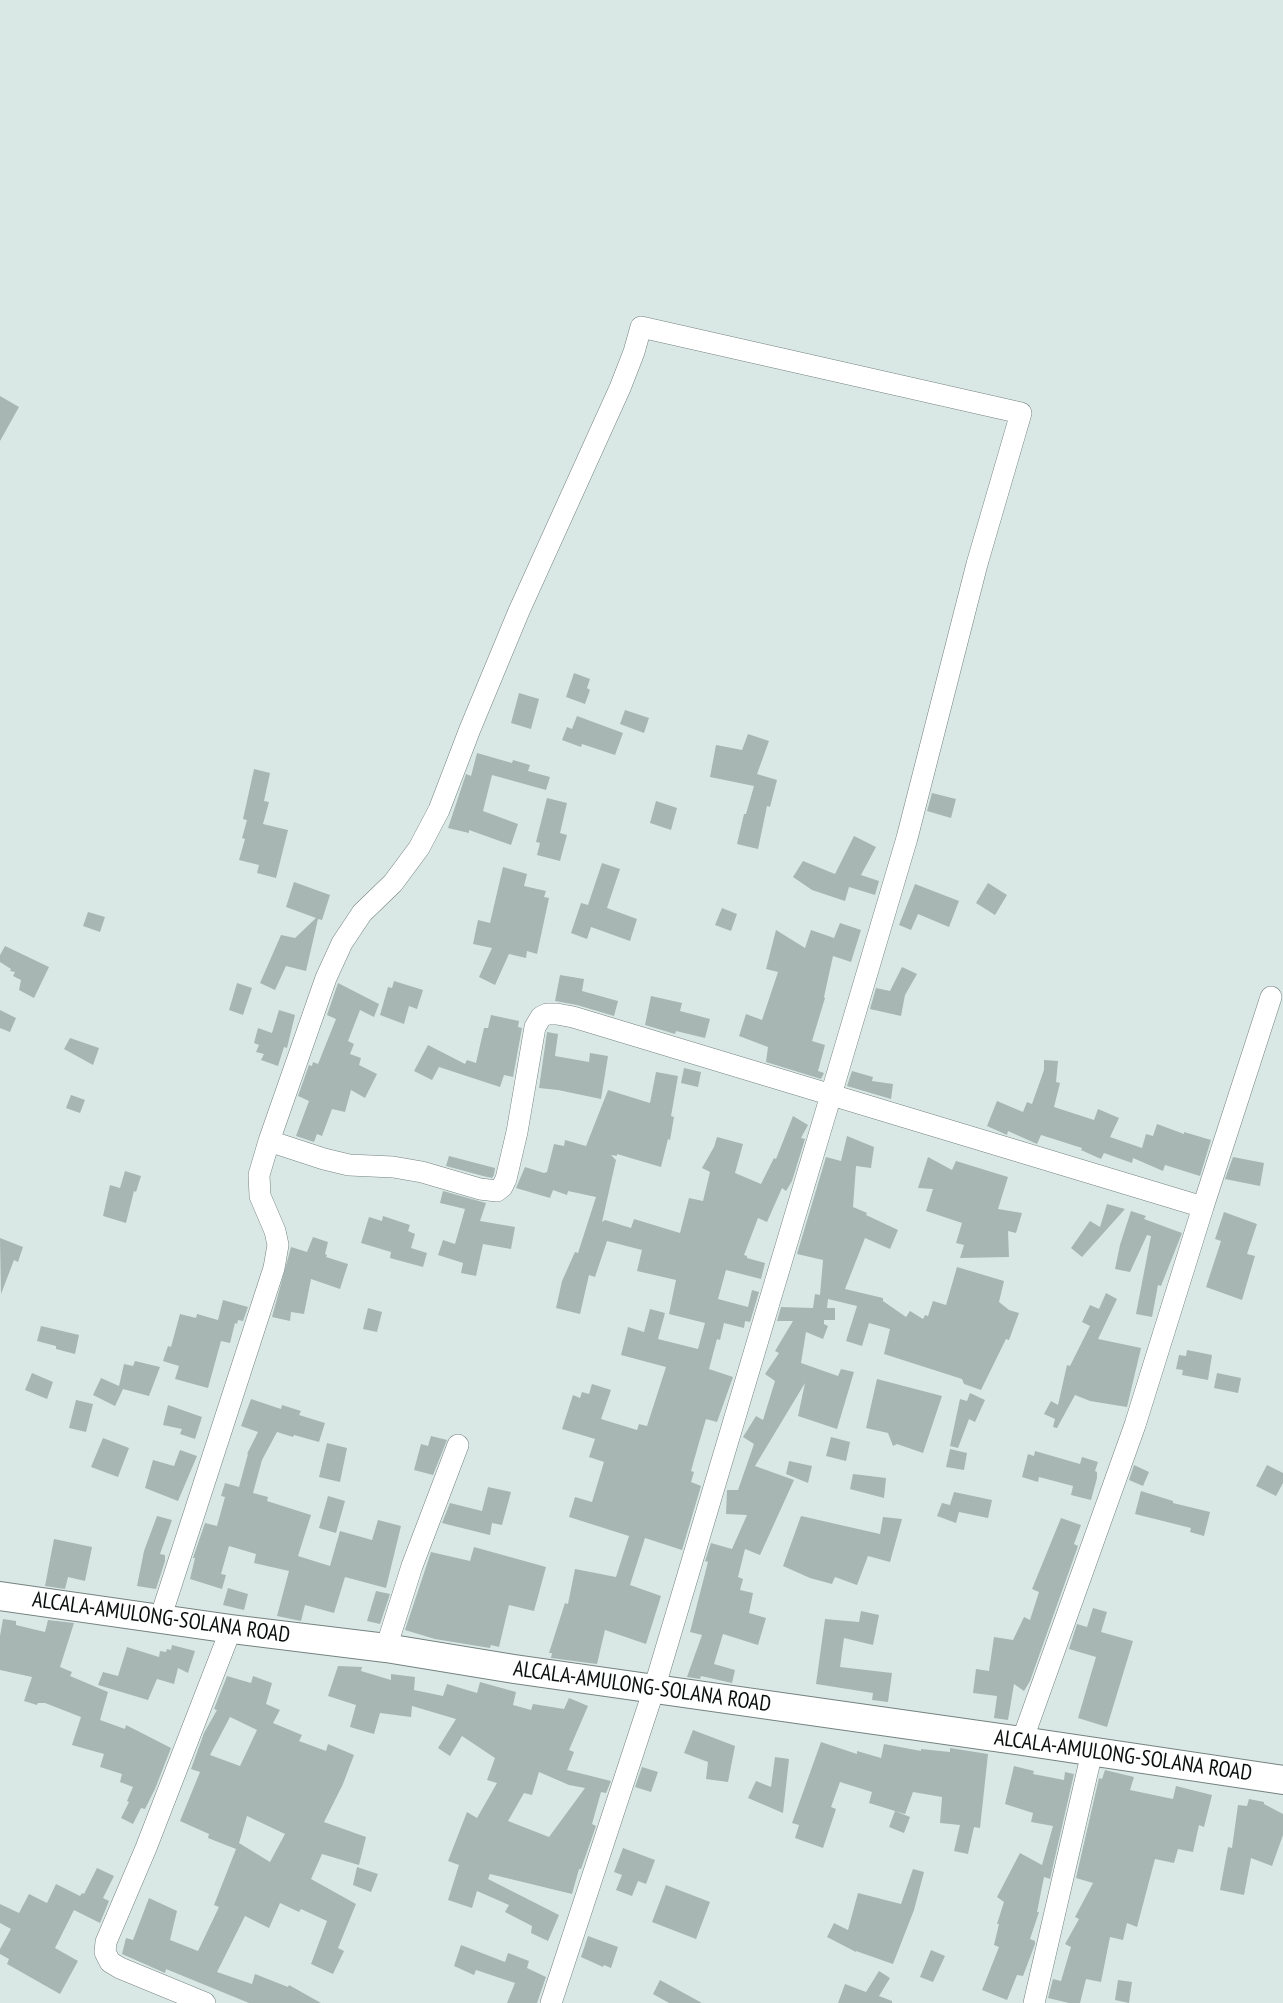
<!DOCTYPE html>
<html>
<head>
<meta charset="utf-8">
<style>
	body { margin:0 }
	canvas { display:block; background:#d9e8e4 }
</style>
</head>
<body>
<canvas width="1283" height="2003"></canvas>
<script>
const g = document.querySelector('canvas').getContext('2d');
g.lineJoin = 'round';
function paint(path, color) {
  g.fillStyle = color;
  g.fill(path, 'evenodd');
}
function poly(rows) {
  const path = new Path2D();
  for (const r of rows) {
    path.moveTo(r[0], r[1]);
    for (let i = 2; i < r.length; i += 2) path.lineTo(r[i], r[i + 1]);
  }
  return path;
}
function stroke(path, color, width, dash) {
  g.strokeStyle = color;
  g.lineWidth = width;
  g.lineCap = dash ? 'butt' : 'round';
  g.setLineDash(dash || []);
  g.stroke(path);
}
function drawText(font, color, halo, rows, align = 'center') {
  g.font = font + ' "PT Sans Narrow",sans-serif';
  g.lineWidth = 5;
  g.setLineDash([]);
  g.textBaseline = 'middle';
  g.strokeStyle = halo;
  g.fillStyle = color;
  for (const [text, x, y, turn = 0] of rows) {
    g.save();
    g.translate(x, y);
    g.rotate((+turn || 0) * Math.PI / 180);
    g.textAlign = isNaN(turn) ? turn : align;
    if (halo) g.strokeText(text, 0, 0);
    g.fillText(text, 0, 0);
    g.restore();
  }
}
paint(poly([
	[0,396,19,407,0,441],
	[574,673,590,679,587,688,590,690,585,704,566,697],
	[519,693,539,699,531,729,511,723],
	[625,710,649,718,644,733,620,724],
	[577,716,623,733,615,755,582,744,581,747,562,740,567,727,572,729],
	[748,734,769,741,757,774,777,780,770,807,767,806,758,849,737,844,744,814,746,814,756,779,754,786,710,777,716,745,742,750],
	[477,753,512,763,513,760,530,765,528,771,550,777,546,790,492,775,483,811,518,824,511,845,469,830,469,833,448,828,466,774,471,776],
	[254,769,270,773,264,801,269,802,263,824,288,830,276,878,257,873,259,865,239,860,245,839,242,838,247,820,243,819],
	[932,793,956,799,951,818,927,811],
	[547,798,567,803,560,833,567,835,560,861,537,855,540,843,536,842],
	[656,801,677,808,671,830,650,823],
	[854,836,876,847,861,875,879,881,875,895,849,887,845,901,812,890,793,877,803,861,835,874],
	[602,863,620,869,607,908,637,919,630,941,591,927,587,939,571,933,581,903,588,905],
	[503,867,527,874,524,886,546,891,544,897,549,898,537,954,527,951,526,958,509,954,495,985,479,977,492,948,473,944,478,920,490,923],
	[294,882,330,895,322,920,318,919,306,971,286,966,275,990,260,983,281,935,295,938,316,918,286,907],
	[988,883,1007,895,995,915,976,903],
	[915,884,959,901,949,927,918,914,911,930,899,925],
	[722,908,737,914,731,931,715,925],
	[88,912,105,917,100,932,83,926],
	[840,923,861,930,851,962,833,956,824,997,825,998,812,1041,825,1045,818,1071,824,1073,821,1079,766,1062,768,1047,739,1036,746,1014,762,1020,778,972,766,969,776,930,805,948,811,930,834,938],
	[5,946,49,967,34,998,19,990,21,980,13,976,15,972,10,971,11,969,0,962,0,955],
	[902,967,917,974,905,995,901,1016,870,1009,876,988,890,991],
	[560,975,584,979,582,991,618,1001,614,1016,577,1005,555,1001],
	[394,981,423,990,417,1009,409,1006,404,1024,380,1015,388,987,392,988],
	[237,983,252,988,243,1015,229,1010],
	[338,983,379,1004,374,1017,360,1010,348,1041,354,1044,350,1054,361,1058,359,1065,377,1074,365,1098,351,1090,345,1112,332,1109,322,1136,317,1134,314,1142,296,1136,309,1101,298,1096,309,1065,312,1066,313,1062,318,1064,336,1019,327,1015],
	[651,996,682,1003,680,1011,710,1019,705,1038,676,1031,675,1034,645,1025],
	[0,1010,16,1018,10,1032,0,1028],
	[279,1010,295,1015,287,1048,284,1047,278,1066,261,1060,264,1054,256,1052,259,1045,254,1043,258,1028,272,1033],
	[491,1015,519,1021,518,1027,522,1028,513,1077,504,1075,500,1087,439,1067,432,1080,414,1071,428,1045,465,1064,467,1060,476,1063,484,1028,488,1028],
	[547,1032,558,1034,555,1056,589,1062,590,1053,608,1056,601,1099,558,1090,539,1088],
	[70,1038,99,1048,93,1065,64,1049],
	[1044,1060,1058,1061,1056,1082,1060,1083,1054,1107,1094,1120,1098,1109,1119,1118,1110,1137,1142,1148,1146,1134,1153,1136,1157,1124,1184,1134,1184,1132,1211,1140,1200,1176,1165,1165,1163,1171,1133,1158,1132,1163,1104,1153,1101,1159,1081,1150,1082,1148,1041,1135,1037,1144,1008,1131,1007,1135,987,1126,997,1101,1023,1112,1027,1102,1032,1104,1044,1070],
	[684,1068,701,1072,698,1087,681,1083],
	[852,1071,873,1077,872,1081,893,1084,891,1099,847,1086],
	[656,1072,678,1076,671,1116,674,1117,670,1140,668,1139,661,1167,617,1154,617,1156,611,1155,616,1160,602,1222,605,1220,631,1228,634,1219,680,1233,689,1198,703,1201,710,1172,702,1168,714,1147,717,1137,743,1144,735,1173,761,1184,774,1158,776,1159,793,1116,808,1125,801,1138,805,1139,792,1181,786,1191,782,1188,767,1222,758,1218,744,1255,747,1256,747,1258,765,1263,761,1279,726,1270,718,1299,748,1307,752,1290,759,1292,750,1322,745,1321,744,1328,724,1323,720,1340,717,1339,709,1369,733,1377,717,1422,706,1419,698,1446,691,1471,694,1472,691,1482,701,1486,682,1550,645,1538,630,1585,661,1596,646,1644,605,1630,597,1664,551,1658,552,1653,549,1653,565,1603,568,1604,575,1569,616,1577,629,1536,569,1517,575,1497,592,1502,604,1462,589,1457,595,1439,562,1429,573,1395,580,1398,582,1392,589,1394,592,1384,611,1390,601,1419,637,1430,639,1424,647,1426,666,1367,621,1355,628,1327,644,1332,650,1309,665,1313,658,1339,698,1349,705,1323,669,1314,676,1280,637,1271,642,1250,607,1241,595,1277,589,1275,580,1314,556,1308,562,1281,575,1252,578,1253,596,1197,568,1191,567,1195,553,1190,550,1198,516,1188,525,1167,544,1173,547,1172,554,1144,564,1146,565,1140,586,1146,608,1090,650,1103],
	[71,1095,85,1100,80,1113,66,1108],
	[847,1136,874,1147,871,1168,856,1166,853,1207,867,1213,866,1215,898,1230,890,1249,865,1238,845,1289,883,1298,883,1301,906,1317,910,1311,923,1319,925,1315,928,1316,933,1301,946,1305,957,1267,1004,1281,999,1302,1009,1310,1019,1313,1009,1340,1006,1339,981,1390,964,1384,962,1379,884,1354,890,1329,869,1323,862,1346,846,1341,857,1306,828,1299,827,1308,835,1308,835,1320,824,1320,824,1324,828,1326,823,1339,806,1332,801,1363,838,1376,841,1369,854,1372,837,1429,798,1416,805,1383,755,1466,794,1480,760,1555,745,1549,738,1577,743,1579,740,1590,753,1593,749,1613,766,1618,758,1645,723,1634,714,1664,735,1670,732,1683,701,1676,700,1679,687,1677,702,1635,690,1632,708,1562,705,1561,711,1543,732,1549,747,1515,726,1514,727,1490,738,1490,754,1444,743,1437,756,1416,763,1420,775,1381,765,1374,779,1353,775,1351,793,1321,777,1321,781,1307,813,1308,815,1294,820,1295,823,1260,797,1254,826,1157,841,1161],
	[449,1156,495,1168,494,1175,492,1178,483,1176,446,1166],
	[928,1157,952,1170,956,1161,1008,1177,998,1209,1022,1213,1016,1233,1008,1231,1009,1257,960,1258,964,1245,956,1243,962,1223,926,1211,933,1189,918,1188],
	[1233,1157,1264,1163,1260,1186,1225,1179],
	[125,1171,141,1176,136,1192,134,1191,126,1223,103,1216,110,1185,120,1188],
	[443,1191,486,1203,480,1221,515,1227,511,1249,483,1244,476,1276,461,1273,463,1263,438,1255,443,1240,455,1244,465,1209,440,1203],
	[1107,1204,1125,1209,1082,1257,1071,1248,1090,1221,1100,1227],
	[1131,1211,1146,1216,1144,1219,1182,1233,1161,1286,1158,1285,1152,1317,1136,1314,1151,1236,1147,1235,1130,1272,1115,1269,1120,1245],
	[1224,1212,1257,1224,1247,1254,1255,1256,1242,1300,1206,1287,1221,1241,1215,1239],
	[383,1216,410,1225,408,1231,415,1234,411,1248,427,1253,423,1267,390,1258,391,1252,361,1243,369,1217,382,1221],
	[313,1237,328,1242,325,1254,327,1255,326,1257,348,1264,340,1289,311,1279,304,1314,291,1312,290,1321,272,1317,291,1247,307,1252],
	[0,1238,23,1247,18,1262,14,1260,1,1294],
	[1106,1293,1117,1299,1098,1339,1141,1348,1127,1407,1090,1401,1075,1395,1057,1428,1053,1427,1055,1419,1044,1414,1051,1401,1058,1405,1067,1365,1070,1366,1090,1326,1082,1322,1090,1305,1099,1309],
	[223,1300,248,1307,243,1321,238,1320,237,1324,235,1323,230,1343,221,1341,208,1388,175,1379,179,1366,163,1361,168,1346,171,1347,180,1314,196,1318,197,1314,218,1320],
	[368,1308,382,1312,377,1332,363,1329],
	[41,1326,79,1335,75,1354,56,1349,56,1346,37,1341],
	[1187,1350,1212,1355,1208,1380,1182,1375,1183,1370,1176,1369,1179,1355,1186,1356],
	[135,1361,160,1367,149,1396,123,1389,115,1406,93,1395,101,1378,119,1386,124,1364,133,1366],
	[32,1373,53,1382,47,1399,25,1390],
	[1217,1373,1241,1378,1238,1393,1214,1388],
	[877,1379,942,1396,923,1453,897,1444,893,1446,888,1433,866,1428],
	[970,1393,985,1400,975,1422,969,1419,958,1448,950,1446,960,1399,967,1401],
	[251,1399,281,1409,282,1405,301,1411,299,1415,325,1423,319,1442,294,1435,293,1437,277,1432,262,1460,253,1493,268,1497,267,1501,311,1515,298,1556,330,1566,340,1531,372,1540,378,1520,401,1526,386,1588,345,1577,334,1613,305,1605,301,1621,277,1616,289,1571,254,1563,256,1554,229,1546,221,1574,226,1575,222,1589,190,1579,195,1558,193,1558,205,1523,217,1526,225,1497,221,1496,225,1483,239,1487,248,1454,247,1454,258,1432,241,1426],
	[76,1400,93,1404,86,1432,69,1428],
	[168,1405,202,1417,195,1439,180,1434,182,1429,163,1425],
	[431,1436,447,1440,433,1475,414,1470,421,1444,428,1446],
	[831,1437,850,1442,846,1461,826,1456],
	[103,1438,129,1448,118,1477,91,1467],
	[327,1443,347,1448,340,1482,319,1477],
	[950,1449,967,1453,964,1470,946,1467],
	[180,1450,197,1456,178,1501,145,1488,153,1460,174,1466],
	[1035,1451,1080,1464,1082,1457,1098,1462,1095,1471,1097,1472,1097,1478,1091,1500,1071,1495,1073,1486,1039,1477,1038,1482,1022,1477,1028,1454,1034,1456],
	[789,1461,812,1466,808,1483,786,1474],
	[1134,1465,1149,1472,1143,1486,1129,1480],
	[1267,1465,1283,1473,1283,1483,1276,1496,1256,1486],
	[853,1474,886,1478,884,1498,850,1489],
	[488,1487,511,1492,502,1525,492,1523,490,1535,442,1523,450,1503,482,1511],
	[1141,1491,1173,1501,1173,1503,1210,1512,1204,1536,1190,1532,1191,1528,1135,1514],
	[954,1492,992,1500,988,1518,959,1512,956,1523,937,1516,942,1503,950,1505],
	[328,1496,345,1501,336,1533,319,1528],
	[157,1516,172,1520,160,1554,165,1555,165,1561,156,1589,137,1586,144,1551],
	[801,1516,880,1534,883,1517,902,1519,890,1562,868,1556,857,1585,835,1577,832,1584,810,1578,783,1566],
	[1061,1518,1081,1525,1074,1544,1078,1546,1030,1681,1024,1691,1014,1684,1008,1720,994,1718,997,1696,973,1693,976,1669,989,1671,994,1637,1013,1640,1024,1617,1030,1620,1039,1592,1032,1589],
	[54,1539,92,1547,85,1581,68,1577,65,1589,45,1586],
	[474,1547,546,1567,534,1611,509,1605,499,1647,491,1645,490,1648,435,1639,405,1630,431,1552,470,1561],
	[228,1588,248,1594,244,1610,223,1605],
	[376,1591,390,1594,380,1624,367,1621],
	[1093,1608,1107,1612,1101,1632,1133,1641,1107,1727,1078,1718,1096,1657,1069,1649,1077,1624,1087,1627],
	[861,1611,879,1615,873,1645,844,1638,840,1667,892,1673,888,1702,872,1700,873,1693,816,1684,825,1619,859,1622],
	[3,1619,16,1621,16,1625,45,1632,48,1620,74,1623,60,1667,72,1672,70,1676,108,1692,100,1720,125,1729,126,1725,171,1748,155,1789,145,1809,141,1808,133,1824,121,1818,129,1802,127,1801,133,1787,120,1782,122,1774,100,1767,104,1754,72,1745,81,1717,45,1703,38,1703,37,1705,24,1701,32,1677,0,1670,0,1636],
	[172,1645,195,1651,188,1673,178,1668,174,1684,157,1679,148,1700,98,1685,103,1672,118,1676,127,1647,159,1657,160,1651,166,1652,167,1649,171,1650],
	[338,1666,362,1667,361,1671,391,1680,391,1674,415,1677,414,1690,443,1696,447,1684,477,1693,480,1682,516,1692,513,1705,531,1710,533,1704,564,1709,569,1698,588,1706,569,1750,574,1752,567,1770,611,1781,606,1793,601,1792,592,1824,596,1826,581,1869,579,1869,572,1894,490,1874,488,1879,559,1915,548,1941,531,1933,532,1926,505,1912,509,1905,477,1891,472,1908,448,1900,459,1865,448,1861,467,1812,477,1818,497,1783,487,1780,495,1758,462,1736,450,1756,438,1748,456,1719,412,1706,411,1717,380,1713,374,1734,350,1727,356,1705,328,1696],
	[539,1772,569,1785,585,1788,549,1837,508,1821,524,1793,532,1795],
	[227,1676,251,1683,253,1676,272,1683,266,1704,280,1710,273,1723,302,1735,299,1741,326,1751,328,1744,354,1755,343,1784,324,1822,366,1837,359,1865,322,1854,311,1879,356,1904,338,1948,344,1951,333,1974,311,1964,327,1921,301,1909,299,1912,280,1903,269,1928,245,1916,217,1972,252,1984,255,1974,288,1987,289,1985,321,2003,249,2003,166,1969,165,1973,122,1954,126,1938,133,1940,149,1898,177,1911,170,1940,198,1951,219,1907,214,1905,236,1849,208,1838,209,1834,180,1821,200,1772,191,1769,204,1733,217,1710,214,1709],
	[230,1717,257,1730,240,1766,210,1755],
	[247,1816,285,1834,270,1862,239,1843],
	[693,1730,735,1746,728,1782,706,1779,708,1762,684,1753],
	[821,1742,857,1754,857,1751,881,1758,884,1744,921,1751,921,1749,950,1752,950,1748,988,1754,980,1828,974,1827,968,1854,954,1851,960,1825,940,1823,942,1797,913,1792,905,1814,869,1803,872,1792,840,1782,831,1807,836,1809,823,1848,795,1838,799,1825,792,1823],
	[775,1757,789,1759,783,1813,748,1798,756,1781,771,1787],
	[1014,1766,1034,1771,1033,1774,1064,1780,1065,1772,1074,1774,1050,1879,1044,1877,1037,1912,1039,1912,1030,1939,1035,1941,1035,1944,1023,1976,1017,1975,1007,2000,982,1990,999,1947,994,1945,999,1924,997,1924,1004,1902,997,1897,1020,1853,1042,1865,1053,1826,1031,1822,1033,1813,1005,1804],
	[642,1767,658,1772,651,1792,635,1787],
	[1105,1770,1134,1777,1130,1790,1173,1799,1176,1786,1212,1795,1204,1827,1199,1825,1193,1852,1178,1849,1174,1863,1155,1859,1137,1927,1127,1923,1123,1940,1110,1937,1101,1982,1086,1979,1080,2003,1069,2003,1048,1998,1053,1979,1061,1981,1071,1947,1065,1944,1079,1919,1075,1917,1093,1883,1076,1878,1099,1778,1102,1779],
	[1249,1799,1264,1802,1264,1804,1283,1814,1283,1835,1272,1866,1251,1858,1244,1895,1220,1890,1228,1847,1232,1848,1238,1805,1247,1806],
	[895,1811,910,1817,904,1833,889,1827],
	[623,1848,655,1860,646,1884,638,1881,632,1896,616,1890,622,1875,614,1872],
	[357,1867,378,1874,371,1892,353,1885],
	[97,1868,114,1876,103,1898,109,1901,100,1923,74,1910,55,1948,78,1961,60,1994,7,1964,9,1959,0,1954,0,1949,11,1929,0,1923,0,1904,19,1913,29,1894,47,1903,56,1884,80,1896,82,1893,84,1894],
	[913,1869,924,1872,914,1910,893,1964,856,1951,856,1952,827,1937,834,1923,848,1930,858,1893,901,1904],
	[666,1885,710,1902,696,1939,652,1922],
	[588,1936,618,1947,611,1968,604,1965,603,1967,581,1957],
	[461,1945,505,1962,508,1953,529,1961,527,1968,546,1977,537,2003,507,2003,515,1983,476,1970,474,1975,454,1966],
	[931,1950,945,1956,933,1982,920,1977],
	[879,1971,890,1978,879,1996,892,2001,892,2003,838,2003,845,1984,866,1992],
	[660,1980,702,2003,669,2003,653,1994],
	[1118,1980,1132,1982,1129,2003,1115,2000]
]), '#a7b6b2');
const street = poly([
	[269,1141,324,1159,349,1165,393,1167,422,1172,480,1189,497,1191,502,1187,506,1179,517,1132,535,1027,541,1017,547,1014,557,1014,573,1017,1203,1207,1135,1425,1022,1741],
	[1203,1207,1271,997],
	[160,1619,274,1268,278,1245,275,1231,260,1196,259,1175,269,1141,326,978,342,943,362,913,393,883,419,848,439,810,470,729,519,611,620,388,634,352,641,327,1021,413,977,564,907,838,831,1095,654,1689,551,2003],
	[386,1648,412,1566,458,1445],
	[205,2003,120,1968,110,1962,105,1952,106,1942,146,1848,231,1629],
	[1034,2003,1092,1752]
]);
const secondary = poly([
	[0,1596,231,1629,386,1648,514,1669,1022,1741,1283,1780]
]);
stroke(street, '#758380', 22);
stroke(secondary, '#758380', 30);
stroke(street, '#fff', 21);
stroke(secondary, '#fff', 28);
drawText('22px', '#0b100f', '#fff', [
	["ALCALA-AMULONG-SOLANA ROAD",161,1618,8],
	["ALCALA-AMULONG-SOLANA ROAD",642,1687,8],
	["ALCALA-AMULONG-SOLANA ROAD",1123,1756,8]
]);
</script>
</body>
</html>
